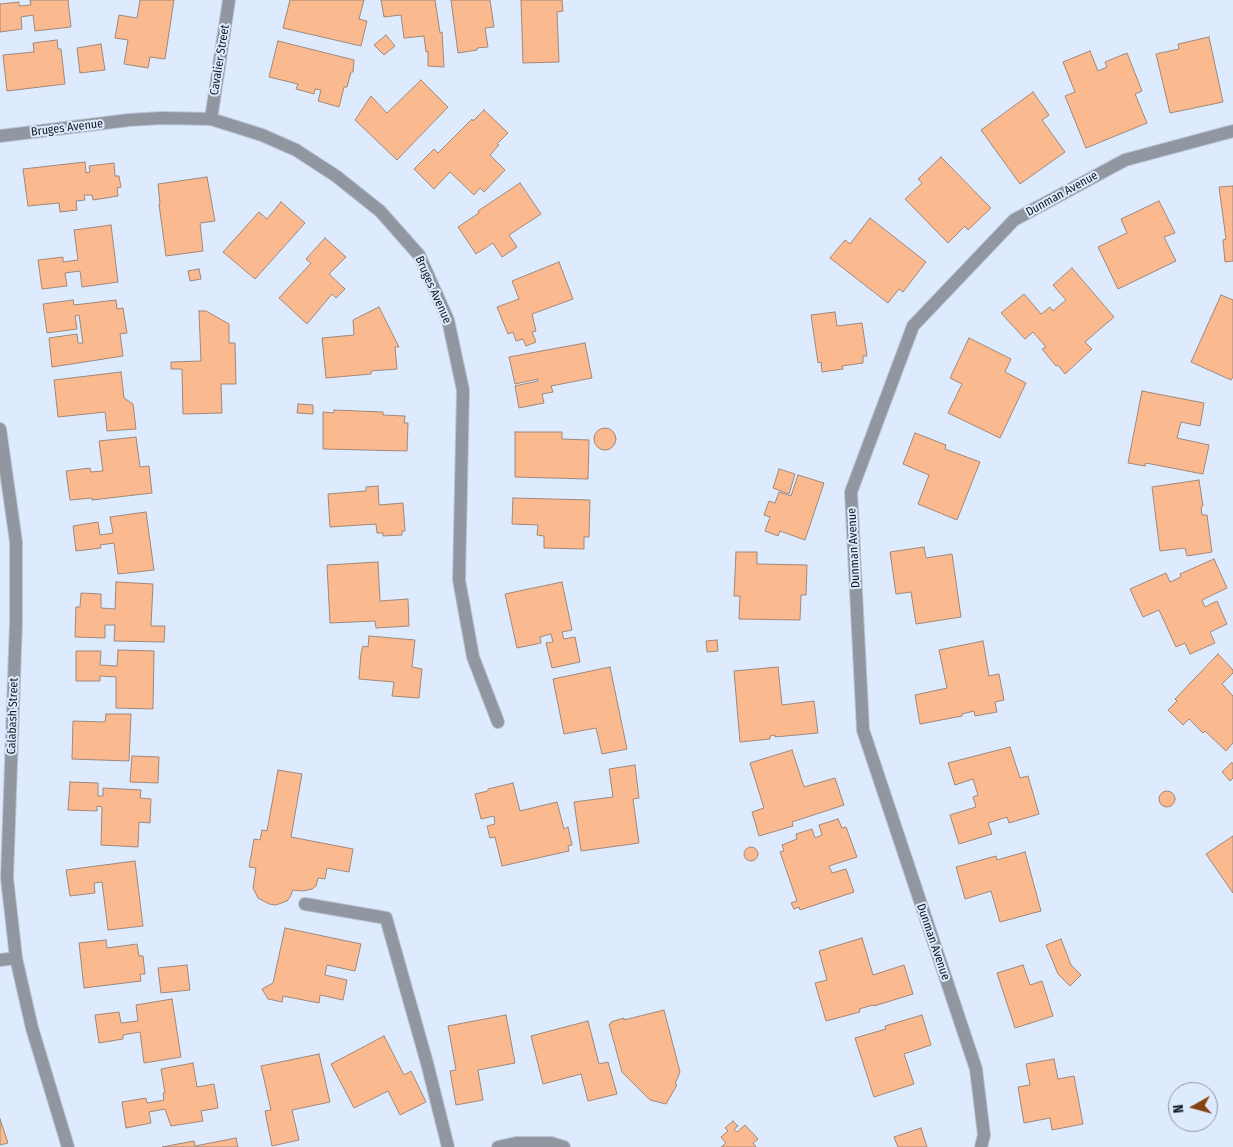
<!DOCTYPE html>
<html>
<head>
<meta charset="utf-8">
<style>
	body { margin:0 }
	#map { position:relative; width:1233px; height:1147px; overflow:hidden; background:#deeafd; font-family:"Fira Sans Condensed",sans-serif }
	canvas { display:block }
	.north { position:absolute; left:1168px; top:1082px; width:50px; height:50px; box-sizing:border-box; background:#deeafd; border:1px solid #8d96a5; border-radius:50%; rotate:263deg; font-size:14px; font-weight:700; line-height:20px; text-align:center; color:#131820 }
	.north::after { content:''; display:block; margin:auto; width:18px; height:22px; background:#854310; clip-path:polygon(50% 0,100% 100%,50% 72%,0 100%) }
</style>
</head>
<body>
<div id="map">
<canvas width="1233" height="1147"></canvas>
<div class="north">N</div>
</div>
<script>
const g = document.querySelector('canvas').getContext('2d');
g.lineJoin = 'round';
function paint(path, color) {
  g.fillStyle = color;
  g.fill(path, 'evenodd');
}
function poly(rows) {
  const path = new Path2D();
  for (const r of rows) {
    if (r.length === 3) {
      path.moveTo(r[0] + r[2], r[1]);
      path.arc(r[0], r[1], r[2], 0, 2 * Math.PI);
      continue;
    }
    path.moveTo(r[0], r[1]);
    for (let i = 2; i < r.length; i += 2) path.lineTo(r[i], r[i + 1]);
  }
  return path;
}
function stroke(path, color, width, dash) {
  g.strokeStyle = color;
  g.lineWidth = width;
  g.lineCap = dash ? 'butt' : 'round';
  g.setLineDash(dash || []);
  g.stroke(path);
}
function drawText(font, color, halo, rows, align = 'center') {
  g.font = font + ' "Fira Sans Condensed",sans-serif';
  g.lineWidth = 4;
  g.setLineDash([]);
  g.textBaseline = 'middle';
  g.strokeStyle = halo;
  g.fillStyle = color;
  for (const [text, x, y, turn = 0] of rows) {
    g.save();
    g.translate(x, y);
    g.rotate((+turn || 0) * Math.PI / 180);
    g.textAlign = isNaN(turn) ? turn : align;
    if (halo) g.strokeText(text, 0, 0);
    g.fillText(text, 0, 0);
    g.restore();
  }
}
const building = poly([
	[30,0,68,0,71,27,35,31,33,15,21,17,22,29,0,32,0,4,19,2,19,6,31,5,30,0],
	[140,0,174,0,165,59,150,57,148,68,124,64,128,40,115,38,119,15,137,18,140,0],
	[290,0,364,0,359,19,367,21,361,46,283,28,290,0],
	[381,0,435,0,440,33,442,32,444,67,428,66,428,51,426,52,424,36,404,38,401,15,384,17,381,0],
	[451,0,490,0,494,27,485,28,488,47,477,48,477,50,458,53,451,0],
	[521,0,562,0,563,11,557,12,559,62,523,63,521,0],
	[386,35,395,46,384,55,374,45,386,35],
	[1209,37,1223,102,1170,113,1156,54,1179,49,1178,44,1209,37],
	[57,40,58,49,61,49,65,84,7,91,3,55,34,52,33,43,57,40],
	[278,41,354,60,353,72,351,72,347,87,344,87,339,107,318,101,321,90,315,89,314,94,296,89,298,84,269,77,278,41],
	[101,44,105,70,80,73,77,48,101,44],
	[1090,51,1098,71,1107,67,1105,62,1127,53,1142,91,1135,94,1147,123,1086,148,1065,96,1075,92,1063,62,1090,51],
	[421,80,448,107,397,160,355,120,371,96,387,113,421,80],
	[1033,92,1049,115,1042,120,1065,152,1020,184,981,130,1033,92],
	[484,110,508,133,497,144,499,145,490,155,505,170,484,192,480,188,474,195,450,172,434,189,414,169,434,149,438,153,472,119,473,121,484,110],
	[941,157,991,208,968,230,965,226,948,243,905,199,922,183,918,179,941,157],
	[85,162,86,173,90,172,89,166,114,163,115,176,119,176,121,187,117,188,118,196,93,200,92,195,84,195,85,200,76,201,77,210,60,212,59,203,28,206,23,169,85,162],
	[207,177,215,221,200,223,203,251,166,256,159,204,160,204,158,184,207,177],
	[520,183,541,214,509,235,517,247,502,257,493,243,476,254,458,227,479,213,478,211,520,183],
	[1233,186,1233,261,1225,262,1223,240,1226,239,1219,187,1233,186],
	[1159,201,1175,233,1164,237,1176,261,1118,289,1098,247,1127,233,1121,219,1159,201],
	[281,202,305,223,255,279,223,252,259,212,267,219,281,202],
	[870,218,926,262,903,292,899,289,888,303,830,258,845,240,850,244,870,218],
	[111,225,118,282,82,287,80,271,65,273,67,286,42,289,38,260,63,257,63,262,78,260,74,230,111,225],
	[325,238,346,257,329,274,345,289,336,298,332,294,307,324,279,298,311,263,306,259,325,238],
	[559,262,573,299,532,314,536,331,532,332,536,342,526,346,523,339,516,341,513,332,508,334,497,307,519,299,512,281,559,262],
	[1072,268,1114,317,1085,342,1092,349,1065,374,1058,365,1056,366,1042,349,1046,347,1033,332,1025,339,1001,313,1024,294,1041,314,1050,307,1053,311,1066,300,1053,285,1072,268],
	[199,269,201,279,190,281,188,271,199,269],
	[1221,295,1233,300,1233,377,1231,380,1191,362,1221,295],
	[73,300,74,305,116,300,117,309,123,308,127,333,120,334,123,356,52,367,49,338,77,334,78,343,83,343,79,315,75,316,77,329,47,333,43,304,73,300],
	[379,307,399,347,395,347,397,369,371,371,371,374,326,378,322,338,354,335,353,320,379,307],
	[199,311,206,311,229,324,229,343,235,343,236,384,221,384,222,413,183,414,182,369,171,369,171,362,201,361,199,311],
	[835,312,837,326,862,323,867,356,863,356,863,363,842,366,843,369,822,372,821,362,818,363,811,315,835,312],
	[969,338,1011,359,1005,372,1026,383,1000,438,948,413,962,384,950,378,969,338],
	[585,343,592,378,551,386,553,392,542,394,544,403,519,408,515,386,538,381,538,379,515,384,509,357,585,343],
	[121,372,124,398,133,404,136,429,107,431,105,412,58,417,54,380,121,372],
	[1142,391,1204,403,1200,426,1181,422,1177,438,1209,445,1203,474,1146,463,1145,466,1128,463,1142,391],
	[298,404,313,405,313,414,297,413,298,404],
	[334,410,383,412,383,415,405,416,404,423,408,423,407,451,323,449,323,412,334,413,334,410],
	[605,439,11],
	[515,432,562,432,562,439,589,440,588,479,515,477,515,432],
	[915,433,946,445,945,449,980,462,957,520,918,504,929,475,903,464,915,433],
	[136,437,140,467,149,466,152,493,92,500,92,498,70,500,66,471,90,468,91,472,103,471,99,441,136,437],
	[779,469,795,474,789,494,773,488,779,469],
	[798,475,824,483,805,540,780,531,778,536,765,531,770,517,764,515,769,501,775,503,779,492,791,496,798,475],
	[1199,480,1203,506,1201,507,1202,515,1207,515,1212,552,1187,556,1185,548,1160,551,1152,487,1199,480],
	[378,486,379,505,403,503,405,531,402,531,402,535,383,536,383,533,377,533,376,524,330,527,328,494,366,491,366,487,378,486],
	[513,498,590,500,589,537,584,537,584,549,544,548,544,536,537,535,538,525,512,524,513,498],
	[146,512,154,570,118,574,114,543,100,545,101,548,76,551,73,526,98,522,100,535,113,533,110,517,146,512],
	[924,547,926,558,952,554,961,617,916,624,911,592,896,594,890,552,924,547],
	[736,552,757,552,757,564,807,565,806,595,801,595,800,620,739,619,740,596,734,596,736,552],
	[1214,559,1227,588,1202,600,1205,607,1217,601,1227,624,1210,632,1215,643,1190,654,1185,643,1176,647,1159,610,1143,617,1130,589,1166,573,1170,582,1181,577,1180,574,1214,559],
	[378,562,380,601,408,599,409,626,376,628,375,621,330,623,327,565,378,562],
	[116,582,153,584,151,626,165,626,164,642,114,641,115,625,105,625,105,638,75,637,76,607,80,607,81,593,101,594,101,608,115,609,116,582],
	[562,582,572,630,562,632,564,639,575,637,580,662,552,668,546,643,553,642,551,634,540,637,541,643,517,648,505,594,562,582],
	[369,636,415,640,412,667,422,669,419,698,392,696,394,682,359,679,361,653,363,646,368,647,369,636],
	[717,640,718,651,707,652,706,641,717,640],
	[983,641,989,676,999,674,1004,700,995,702,997,712,975,716,974,711,962,714,962,716,920,724,915,695,947,688,939,650,983,641],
	[118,650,154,651,153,709,116,708,116,677,100,676,100,681,76,681,76,651,101,651,100,665,117,666,118,650],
	[1218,654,1233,670,1233,673,1222,684,1233,696,1233,743,1226,751,1205,731,1203,733,1189,719,1183,725,1168,710,1177,701,1175,699,1218,654],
	[610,667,627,749,602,754,596,728,564,734,553,679,610,667],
	[778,667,782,705,814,701,818,733,775,737,775,735,770,736,770,739,740,742,734,671,778,667],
	[106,714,131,714,129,761,72,759,73,721,105,722,106,714],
	[1010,747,1020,778,1028,776,1039,814,1009,823,1007,817,988,823,992,834,959,844,950,815,976,807,973,797,978,795,973,779,955,785,948,763,1010,747],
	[792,750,804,787,835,778,844,805,792,822,793,826,759,836,752,812,764,808,750,763,792,750],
	[132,756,159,757,158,783,130,782,132,756],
	[1231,763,1233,763,1233,778,1230,781,1222,772,1231,763],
	[635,765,639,798,633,799,639,843,581,851,574,802,613,797,609,769,635,765],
	[278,770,302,774,291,837,353,849,349,872,327,868,325,879,318,878,316,886,312,889,303,891,293,890,290,897,287,901,276,905,269,904,258,898,253,888,256,868,249,867,254,839,260,840,262,830,267,831,278,770],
	[70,782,98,783,98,796,103,796,103,788,141,790,140,798,151,799,150,823,139,822,138,847,101,845,102,807,97,806,97,811,68,810,70,782],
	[513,783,520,811,557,802,564,829,568,827,572,845,568,846,569,851,502,866,495,837,490,838,487,826,495,824,494,816,481,819,475,794,488,791,488,789,513,783],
	[1167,799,8],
	[838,819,842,828,846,827,857,857,829,866,832,873,846,869,854,892,800,910,799,907,794,909,791,903,797,901,780,852,784,851,782,845,797,839,796,834,812,829,815,838,822,835,819,825,838,819],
	[1233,836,1233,893,1206,854,1233,836],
	[751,854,7],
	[1025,852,1041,911,1000,922,991,891,965,899,956,867,996,856,997,860,1025,852],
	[135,861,143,926,108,930,102,882,94,883,95,893,70,896,66,870,135,861],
	[285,928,361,944,355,971,327,965,325,975,347,980,343,1000,320,995,319,1003,283,996,282,1002,268,999,262,989,273,983,285,928],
	[862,938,873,975,904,965,913,994,874,1006,873,1005,859,1009,860,1012,826,1021,815,983,827,980,819,951,862,938],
	[1061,939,1071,965,1081,975,1070,986,1058,974,1046,945,1061,939],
	[106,940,107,948,137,944,139,956,143,956,145,974,140,974,141,981,84,988,79,943,106,940],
	[187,965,190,990,161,993,158,968,187,965],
	[1023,965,1030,985,1042,981,1053,1016,1015,1028,997,973,1023,965],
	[172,999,181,1057,144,1063,140,1032,123,1035,123,1039,99,1043,95,1015,119,1012,121,1023,138,1021,136,1005,172,999],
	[664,1010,680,1072,675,1084,677,1085,666,1104,650,1100,622,1072,609,1024,611,1024,611,1022,624,1018,624,1020,664,1010],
	[506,1015,515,1063,478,1070,483,1100,456,1105,450,1071,456,1070,448,1026,506,1015],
	[922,1015,931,1045,904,1054,914,1084,874,1097,855,1038,886,1029,885,1026,922,1015],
	[588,1021,599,1064,608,1062,617,1094,588,1101,581,1074,543,1084,531,1036,588,1021],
	[384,1036,404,1075,411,1071,426,1102,400,1115,388,1091,354,1108,331,1064,384,1036],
	[319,1054,330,1102,292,1110,299,1140,272,1146,265,1111,271,1110,261,1066,319,1054],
	[1054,1059,1058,1079,1074,1076,1083,1124,1052,1130,1050,1118,1024,1123,1018,1087,1030,1085,1026,1064,1054,1059],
	[193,1063,197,1087,214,1084,218,1108,201,1111,203,1121,171,1126,165,1109,149,1112,151,1123,126,1128,122,1102,146,1098,147,1103,164,1100,163,1093,165,1093,161,1069,193,1063],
	[0,1119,8,1143,0,1145,0,1119],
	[733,1121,738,1126,734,1129,737,1132,745,1125,758,1139,753,1143,756,1147,721,1147,726,1143,721,1137,728,1131,725,1128,733,1121],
	[921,1128,927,1147,898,1147,894,1137,921,1128],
	[236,1138,238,1147,162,1147,194,1141,195,1146,236,1138]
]);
paint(building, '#fbb990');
stroke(building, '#9f887a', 1);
const minor = poly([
	[211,119,229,0],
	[0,136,129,120,162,118,211,119,262,135,296,150,336,176,380,211,419,255,448,320,463,390,459,580,473,657,498,722],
	[0,429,16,542,16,622,7,878,16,958,32,1028,68,1147],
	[305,904,386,918,427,1063,448,1147],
	[0,960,16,958],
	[498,1147,516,1143,551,1143,564,1147],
	[981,1147,984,1135,976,1069,863,730,851,492,913,326,1014,220,1125,160,1233,131]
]);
stroke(minor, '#b9c4d5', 14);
stroke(minor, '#9097a0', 12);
drawText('12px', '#131820', '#deeafd', [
	["Cavalier Street",220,60,-81],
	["Bruges Avenue",67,128,-7],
	["Dunman Avenue",1062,194,-29],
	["Bruges Avenue",433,290,66],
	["Dunman Avenue",854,548,-93],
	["Calabash Street",13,716,-88],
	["Dunman Avenue",933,942,71]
]);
</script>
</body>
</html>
